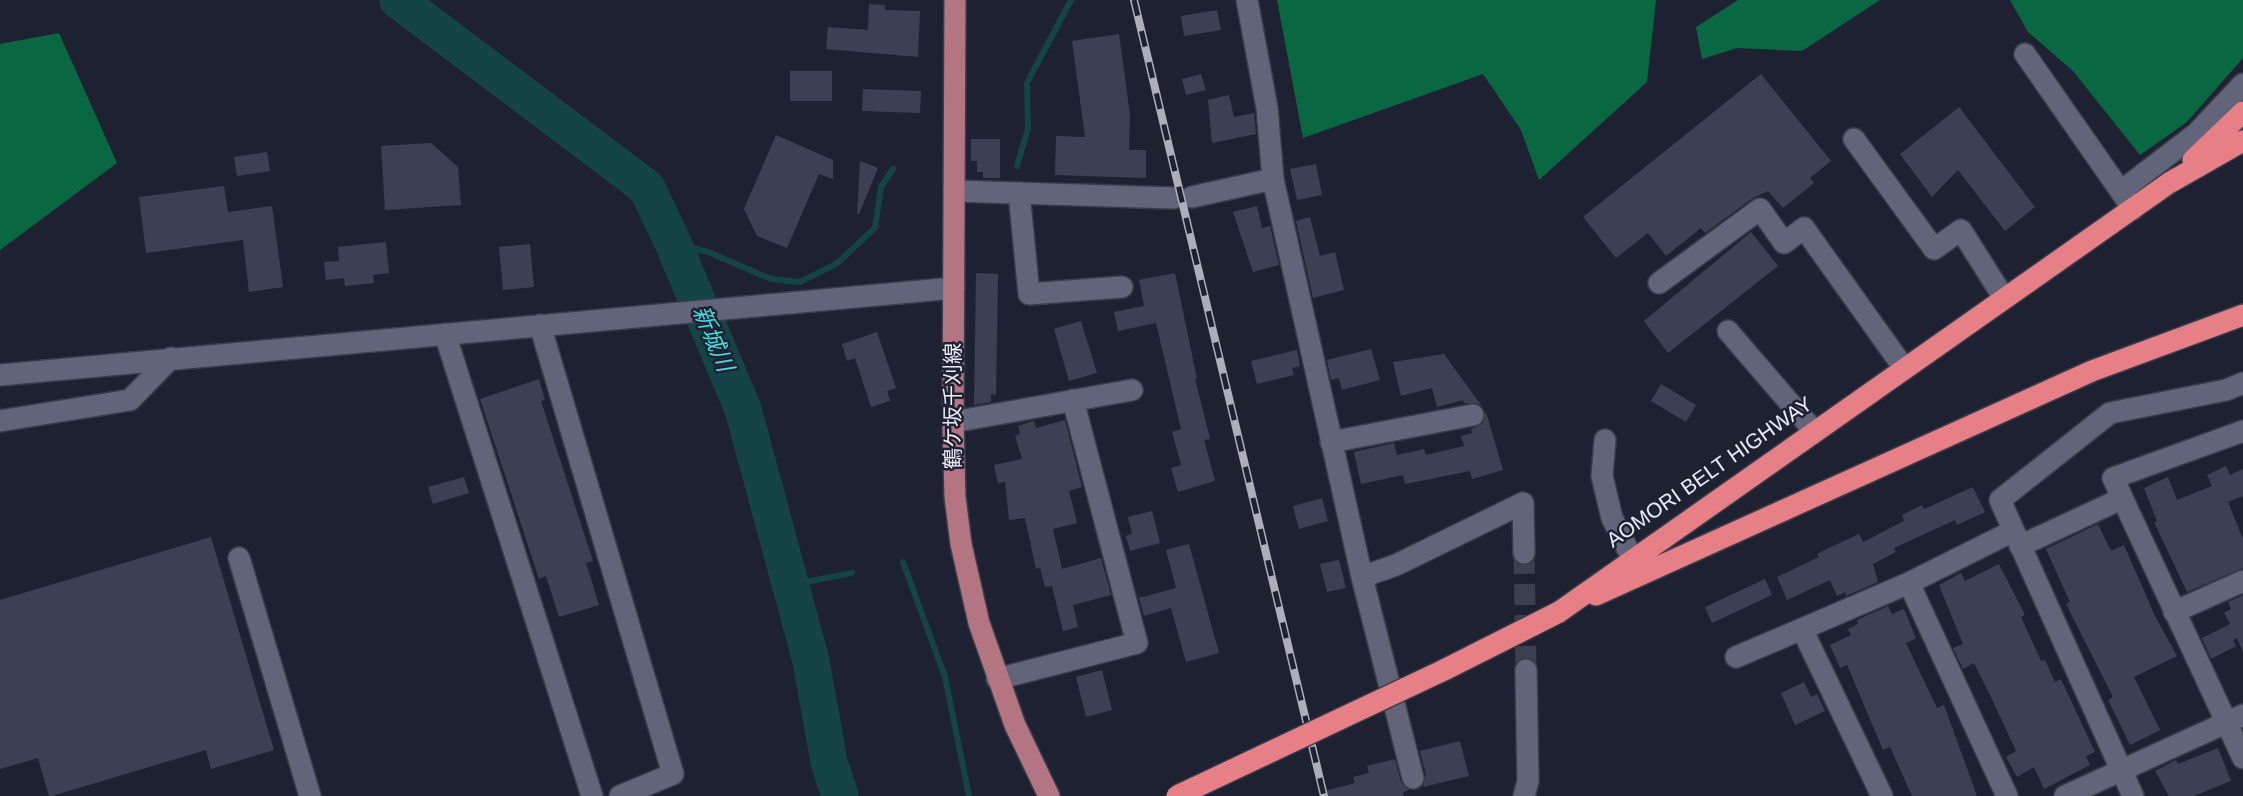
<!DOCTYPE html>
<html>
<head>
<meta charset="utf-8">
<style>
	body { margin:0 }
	canvas { display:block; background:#1e2131 }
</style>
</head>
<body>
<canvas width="2243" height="796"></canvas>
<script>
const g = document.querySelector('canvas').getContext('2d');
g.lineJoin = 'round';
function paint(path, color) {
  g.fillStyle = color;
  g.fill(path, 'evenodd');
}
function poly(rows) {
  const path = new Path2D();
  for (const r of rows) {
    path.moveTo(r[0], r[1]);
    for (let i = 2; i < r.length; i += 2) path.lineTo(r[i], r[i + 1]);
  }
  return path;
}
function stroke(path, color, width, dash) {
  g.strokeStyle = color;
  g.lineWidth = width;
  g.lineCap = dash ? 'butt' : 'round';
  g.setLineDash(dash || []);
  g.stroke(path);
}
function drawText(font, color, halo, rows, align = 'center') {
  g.font = font + ' Arial,"Noto Sans JP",sans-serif';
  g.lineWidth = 5;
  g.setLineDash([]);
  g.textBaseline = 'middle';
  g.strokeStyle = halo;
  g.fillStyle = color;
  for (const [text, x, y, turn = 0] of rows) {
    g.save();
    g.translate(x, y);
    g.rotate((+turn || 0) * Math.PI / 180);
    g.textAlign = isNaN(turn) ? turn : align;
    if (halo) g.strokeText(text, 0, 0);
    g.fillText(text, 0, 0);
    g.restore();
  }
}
paint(poly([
	[1277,0,1656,0,1647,82,1539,180,1521,130,1483,74,1303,138],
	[1738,0,1880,0,1802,51,1737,48,1702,59,1696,27],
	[2010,0,2243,0,2243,58,2187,122,2140,155,2073,71,2028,32],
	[59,33,117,163,0,250,0,44]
]), '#096742');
stroke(poly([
	[1017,166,1028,128,1027,83,1071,0],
	[673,243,708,252,771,279,800,282,836,264,875,228,881,187,893,169],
	[903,562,945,677,969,796],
	[790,585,852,573]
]), '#144445', 6);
stroke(poly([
	[398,0,647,188,673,243,743,409,811,661,829,762,840,796]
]), '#144445', 37);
paint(poly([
	[869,4,885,5,885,10,920,11,918,57,826,49,828,27,868,30],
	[1217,10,1221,30,1184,36,1181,16],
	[1119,34,1130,115,1129,150,1146,150,1146,178,1055,175,1056,136,1085,137,1072,41],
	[790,71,832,71,832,101,790,101],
	[1201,74,1206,90,1186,95,1182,79],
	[1761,74,1831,161,1810,178,1814,183,1783,208,1768,191,1753,198,1705,233,1701,228,1666,256,1648,233,1616,258,1583,217],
	[863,89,921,91,920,113,862,111],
	[1229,95,1234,117,1254,113,1256,134,1212,143,1208,100],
	[1959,107,2035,207,2005,231,1958,170,1932,197,1900,154],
	[776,135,833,160,833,179,819,174,787,248,757,236,744,209],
	[971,139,1000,139,1000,178,983,178,983,172,977,172,977,161,971,161],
	[431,143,458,167,461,205,385,210,381,146],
	[267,152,270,171,237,176,234,157],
	[860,161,878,168,859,214,857,214],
	[1316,164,1322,195,1297,200,1290,169],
	[224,186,228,212,272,206,283,287,249,292,243,240,146,253,139,197],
	[1257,206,1262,228,1270,226,1279,265,1253,272,1233,212],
	[1310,217,1320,256,1335,252,1344,290,1313,298,1296,221],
	[1751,232,1778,266,1668,353,1644,321],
	[386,242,389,273,373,275,374,283,345,286,344,278,326,280,324,262,339,261,338,247],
	[530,244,534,287,503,290,499,247],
	[976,273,998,274,996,395,991,394,991,402,974,405],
	[1175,273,1197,379,1195,379,1210,439,1204,440,1215,481,1178,492,1171,468,1181,465,1172,432,1181,429,1156,323,1118,331,1114,312,1144,306,1139,280],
	[1081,321,1097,373,1069,381,1054,329],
	[877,332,896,388,887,391,890,401,871,407,855,358,847,361,842,344],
	[1371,349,1380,380,1342,390,1339,378,1331,380,1327,360],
	[1297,350,1300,366,1292,368,1294,375,1257,384,1251,361],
	[1444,354,1457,372,1481,405,1464,403,1463,400,1437,407,1432,388,1401,396,1393,362],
	[539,379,545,400,541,401,593,561,586,563,599,605,559,617,546,576,539,579,480,399],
	[1661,384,1696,405,1686,422,1651,401],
	[1486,412,1503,470,1472,479,1470,471,1405,484,1403,475,1361,484,1354,452,1394,443,1397,455,1424,449,1426,455,1464,446,1461,436,1472,433,1471,429,1482,424],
	[1065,420,1082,487,1069,491,1077,523,1053,529,1062,569,1101,558,1111,595,1073,605,1078,627,1063,631,1052,586,1045,587,1040,568,1036,569,1025,518,1009,520,1005,482,998,483,994,465,1022,459,1015,436,1020,434,1018,426,1034,421,1036,428],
	[2226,466,2230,475,2243,469,2243,496,2228,502,2243,539,2243,568,2187,592,2154,522,2157,521,2144,488,2168,477,2177,500,2212,486,2207,475],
	[464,477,469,493,433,504,428,487],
	[1973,487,1985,512,1957,525,1955,520,1894,548,1896,552,1873,564,1878,582,1846,596,1845,592,1837,596,1830,580,1787,600,1777,577,1819,557,1817,554,1831,547,1859,534,1863,542,1904,521,1902,515,1922,505,1924,509],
	[1322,498,1328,521,1299,529,1293,506],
	[1152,511,1160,543,1130,551,1126,536,1132,534,1128,517],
	[2098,524,2111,551,2124,545,2155,616,2177,656,2134,677,2160,730,2130,745,2108,700,2113,697,2066,604,2070,602,2046,549],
	[211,537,274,750,211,769,206,750,52,796,49,796,38,758,0,769,0,600],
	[1189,544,1219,653,1186,662,1171,608,1144,616,1139,598,1176,588,1166,550],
	[1339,560,1346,588,1327,592,1320,564],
	[1999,564,2025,615,2021,617,2041,661,2045,660,2055,682,2061,679,2095,752,2086,756,2090,765,2044,789,2034,767,2017,777,2006,757,2016,751,1991,697,1974,663,1963,669,1953,648,1963,644,1939,585,1961,573,1965,581],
	[1765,579,1772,595,1712,623,1705,607],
	[2243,595,2243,652,2237,638,2233,640,2236,646,2211,659,2202,638,2230,624,2224,613,2231,609,2228,602],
	[1888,606,1892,614,1904,609,1916,638,1906,643,1937,708,1944,705,1977,796,1912,796,1890,747,1883,750,1847,665,1840,668,1830,645,1851,635,1848,629,1858,624,1857,620],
	[1102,670,1112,710,1086,717,1076,677],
	[1804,682,1811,697,1817,694,1825,711,1795,725,1781,693],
	[1460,741,1469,776,1423,787,1426,775,1420,751],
	[2218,748,2231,781,2194,796,2169,796,2155,771,2176,760,2178,764],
	[1395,759,1401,782,1409,790,1403,792,1404,796,1325,796,1324,791,1355,783,1353,777,1369,773,1367,766]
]), '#3d4052');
stroke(poly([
	[1524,553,1526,670]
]), '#3c3f4f', 21, [21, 10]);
const minor = poly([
	[1247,0,1267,108,1273,179,1362,577,1396,565,1523,503,1524,553],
	[2025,54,2133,209],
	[1854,139,1934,249,1961,230,2004,298],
	[954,191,1173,198],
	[2121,191,2197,133,2243,84],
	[1019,193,1029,294,1122,287],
	[1192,197,1273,179],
	[1659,283,1760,209,1784,243,1804,228,1904,368],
	[540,325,673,774,620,796],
	[1728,331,1814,431],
	[445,334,592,796],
	[0,375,954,288],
	[0,421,130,400,171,358],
	[953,422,1132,390],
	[2243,431,2113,478,2243,758],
	[1605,440,1602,476,1612,518,1632,558],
	[1331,442,1473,415],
	[2020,546,2121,499],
	[239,558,310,796],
	[1362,577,1413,778],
	[1909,583,2007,796],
	[2174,612,2243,581],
	[1736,657,1802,629],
	[997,679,1137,643,1073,400],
	[1524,796,1528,781,1526,670],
	[1882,796,1802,629,1909,583,2013,531],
	[2065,796,2243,715],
	[2133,796,2000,500,2110,413,2226,390,2243,383]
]);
const major = poly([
	[955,0,953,422,955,497,961,544,979,623,1015,725,1049,796]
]);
const highway = poly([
	[2193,160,2243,112],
	[1596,595,2092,371,2243,315],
	[1444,670,1559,612,2169,183,2243,141]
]);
stroke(minor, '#3a3c4a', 24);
stroke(major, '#3a3c4a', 24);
stroke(highway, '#3a3c4a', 24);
stroke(minor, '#626579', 21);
stroke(major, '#b27581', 21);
stroke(highway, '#e78086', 21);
const rail = poly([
	[1134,0,1324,796]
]);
stroke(rail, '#acaeba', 8);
stroke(rail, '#1e2131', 5, [16]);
const highwayBridge = poly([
	[1177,796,1444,670]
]);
stroke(highwayBridge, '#3a3c4a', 24, []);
stroke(highwayBridge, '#e78086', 21);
drawText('21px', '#e9ebf6', '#1e2131', [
	["鶴ケ坂千刈線",954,406,-90],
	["AOMORI BELT HIGHWAY",1710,473,-35]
]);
drawText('italic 23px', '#44dee0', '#1e2131', [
	["新城川",712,339,67]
]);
</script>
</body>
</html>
